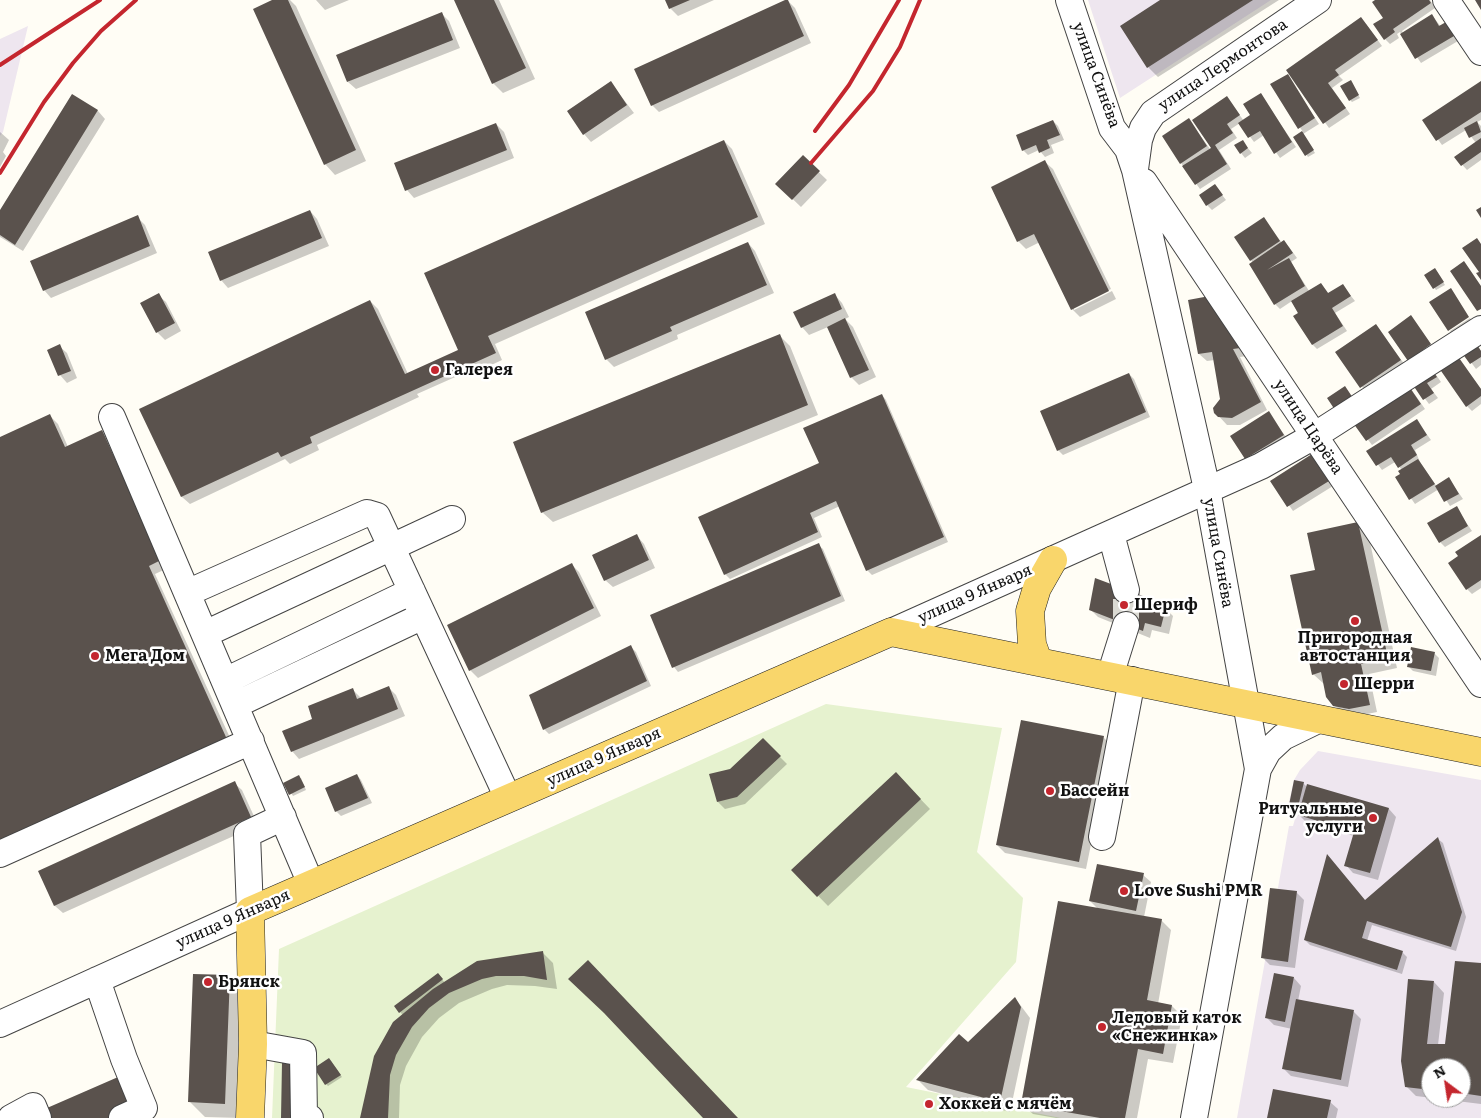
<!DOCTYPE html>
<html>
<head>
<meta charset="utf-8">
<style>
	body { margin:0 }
	#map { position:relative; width:1481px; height:1118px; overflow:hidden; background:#fffdf5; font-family:Literata,serif }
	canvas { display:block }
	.north { position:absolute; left:1421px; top:1058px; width:50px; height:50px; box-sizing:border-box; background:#fff; border:1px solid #a0a0a0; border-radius:50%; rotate:329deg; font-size:14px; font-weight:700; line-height:20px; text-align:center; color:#111 }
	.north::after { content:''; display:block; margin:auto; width:18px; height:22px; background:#c4262e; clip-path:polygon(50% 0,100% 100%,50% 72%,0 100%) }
</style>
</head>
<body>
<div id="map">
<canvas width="1481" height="1118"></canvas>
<div class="north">N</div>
</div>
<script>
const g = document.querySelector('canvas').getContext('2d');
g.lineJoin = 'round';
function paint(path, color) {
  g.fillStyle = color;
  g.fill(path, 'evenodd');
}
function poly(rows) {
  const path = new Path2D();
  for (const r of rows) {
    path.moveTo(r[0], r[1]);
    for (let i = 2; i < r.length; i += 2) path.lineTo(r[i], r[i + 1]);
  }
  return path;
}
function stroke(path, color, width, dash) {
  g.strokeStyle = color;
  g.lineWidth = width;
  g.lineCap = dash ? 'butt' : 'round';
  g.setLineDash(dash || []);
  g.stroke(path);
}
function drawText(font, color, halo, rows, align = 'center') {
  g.font = font + ' Literata,serif';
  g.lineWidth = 5;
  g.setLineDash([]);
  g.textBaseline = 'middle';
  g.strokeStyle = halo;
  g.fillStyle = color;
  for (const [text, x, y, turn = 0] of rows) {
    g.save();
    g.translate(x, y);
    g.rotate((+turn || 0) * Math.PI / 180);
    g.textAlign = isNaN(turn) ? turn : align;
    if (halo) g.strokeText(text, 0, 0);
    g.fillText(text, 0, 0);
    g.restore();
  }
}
paint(poly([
	[1088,0,1271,0,1120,98],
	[28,26,3,132,0,136,0,39],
	[1318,751,1481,780,1481,1118,1237,1118,1289,826,1293,826,1298,808,1288,806,1294,780,1300,770],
	[1431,1068,1461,1068,1461,1098,1431,1098]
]), '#eee6ef');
paint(poly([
	[826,704,1002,728,977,852,1023,898,1016,962,906,1087,1061,1118,272,1118,279,949]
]), '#e6f2cf');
paint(poly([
	[275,0,290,0,296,6,366,161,335,175,325,164],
	[316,0,349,0,325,10],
	[455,0,499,0,535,79,503,93,493,83],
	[667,0,714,0,678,16,670,8],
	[787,0,795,8,811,43,659,112,652,105],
	[1162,0,1279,0,1158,77,1148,67],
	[1377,0,1430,0,1435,8,1402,31,1403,33,1432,15,1441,27,1450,29,1458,41,1421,63,1400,32,1397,34,1399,38,1390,44,1385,39,1385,18],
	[442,14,449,21,460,48,356,89,348,82],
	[1366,24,1382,46,1339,76,1343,80,1332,88,1350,114,1329,128,1288,71],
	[1287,76,1319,124,1303,134,1315,153,1308,157,1295,137,1303,132,1272,85],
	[611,83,634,113,591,142,584,134],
	[1481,83,1481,120,1477,122,1481,126,1481,160,1467,170,1456,158,1476,143,1466,130,1442,145,1424,120],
	[1352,84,1360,98,1352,102,1350,100],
	[72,95,98,111,105,119,23,251,0,237,0,213],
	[1261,95,1296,147,1280,158,1264,135,1254,142,1240,123,1231,129,1237,138,1219,150,1231,169,1200,189,1181,163,1189,120,1210,149,1213,148,1227,98,1244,121,1252,116],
	[1053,121,1058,126,1064,140,1051,145,1054,153,1045,157,1039,150,1028,155,1023,150],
	[496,124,504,132,514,158,414,198,407,190],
	[0,132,9,140,3,152,6,156,0,167],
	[724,141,732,149,765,224,495,344,502,360,474,373,471,370,417,394,419,397,317,445,319,450,290,464,285,459,190,504,182,497,141,410,370,301,378,309,408,374,461,356],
	[1242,141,1252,153,1245,158,1241,153],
	[803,157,827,180,801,207,777,184],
	[1045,162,1053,169,1111,289,1074,307,1074,310,1112,291,1116,299,1080,317,1072,309,1040,242,1026,249,1018,241,992,188],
	[1215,186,1226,200,1212,210,1207,205],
	[310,211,317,219,329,246,228,288,221,280],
	[137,217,145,225,157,253,51,298,44,290],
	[1264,219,1282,243,1284,242,1289,247,1297,258,1291,262,1309,291,1321,284,1329,294,1343,286,1355,301,1335,313,1347,331,1317,349,1313,345,1292,301,1280,309,1275,304,1251,260],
	[748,243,755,251,774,293,677,335,678,339,614,367,606,359],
	[1437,272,1445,285,1436,290,1426,276],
	[158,295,166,302,181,331,165,340,157,332,142,304],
	[835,295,842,303,849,317,845,319,853,327,876,377,859,385,851,377,828,327,809,335,802,327],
	[1190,301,1254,355,1240,357,1267,410,1240,425,1227,425,1215,412,1221,399,1215,360,1207,361,1199,354],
	[1411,317,1435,350,1414,365],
	[1470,318,1473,323,1453,335,1450,331],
	[1376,326,1405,365,1366,392,1337,352],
	[780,336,790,346,818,415,553,522,542,512],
	[1476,345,1481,351,1481,365,1476,369,1459,346],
	[59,346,67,353,77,378,67,383,60,375],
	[1457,357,1481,389,1481,404,1472,411,1467,406],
	[1434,372,1441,382,1431,389,1438,398,1429,404,1411,380],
	[1129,374,1134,379,1150,417,1063,455,1058,450],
	[1411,389,1425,409,1372,445,1353,420],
	[882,395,886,400,948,542,872,575,867,570,840,506,814,518,822,537,730,579,725,574],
	[1269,413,1288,440,1251,463,1246,458],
	[50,416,58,424,68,447,102,431,110,439,168,568,155,574,237,753,0,439],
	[1417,421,1431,440,1415,450,1420,462,1437,487,1449,479,1463,499,1450,506,1439,489,1415,504,1397,478,1402,475,1402,470,1395,462,1382,470,1368,451],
	[1312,456,1333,486,1293,511,1272,481],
	[1456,508,1472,531,1445,547,1440,542],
	[1358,523,1368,533,1397,668,1369,674,1377,712,1357,716,1342,713,1334,705,1324,684,1313,674,1317,571],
	[637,536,644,544,655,568,613,587,605,580],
	[1481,537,1481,588,1472,594,1467,589],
	[818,545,823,549,845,601,678,672,674,667],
	[571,564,579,572,601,616,478,678,470,670],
	[1150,600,1157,606,1165,608,1173,616,1169,634,1152,630,1150,638,1098,617,1090,609],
	[631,647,636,652,651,686,549,734,544,729],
	[1434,653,1439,658,1436,676,1413,671,1408,666],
	[388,687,396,695,405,716,299,759,292,751,314,719,353,690,361,698],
	[1103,737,1111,745,1086,869,1005,853,997,845],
	[763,740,787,764,745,804,725,809,718,802,731,770],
	[357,775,361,780,372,803,341,816,336,811],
	[301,778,306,790,293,796,285,783],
	[234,783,242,790,258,825,63,913,55,906,40,871],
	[1303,783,1307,787,1389,809,1396,817,1378,880,1353,873,1346,865,1354,836,1307,823,1299,815,1301,809,1290,805],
	[906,784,930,809,828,906,793,870],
	[1438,839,1443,843,1466,917,1456,951,1372,925,1367,941,1402,952,1407,957,1402,974,1310,945,1305,940,1366,902],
	[1143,875,1151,882,1144,917,1161,920,1171,930,1158,1004,1172,1006,1182,1016,1173,1063,1148,1059,1137,1118,1056,1118,1033,1114,1022,1104,1098,909,1090,901],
	[1296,892,1304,900,1295,968,1270,965,1263,958],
	[543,953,553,963,557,989,535,986,507,985,492,989,459,1003,439,1018,422,1037,406,1066,400,1085,399,1118,361,1118,403,1015,400,1012,438,974,445,983],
	[1481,964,1481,1104,1416,1096,1406,1086,1434,982,1444,993,1438,1045,1446,1045],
	[1431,1068,1461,1068,1461,1098,1431,1098],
	[230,976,245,992,240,1118,205,1117,190,1102],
	[1294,978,1301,986,1298,1001,1354,1012,1361,1019,1348,1087,1291,1076,1284,1069,1292,1029,1274,1025,1267,1018],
	[1015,998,1030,1018,1010,1112,928,1090,918,1080,968,1044],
	[331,1061,342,1077,328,1086,326,1084],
	[1330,1102,1338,1109,1336,1118,1268,1118]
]), '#0003');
paint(poly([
	[272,0,288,0,356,150,324,165,253,9],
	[454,0,494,0,526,68,492,84],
	[665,0,690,0,669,9],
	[785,0,788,0,804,36,651,106,634,69],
	[1160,0,1253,0,1147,68,1120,26],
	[1375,0,1429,0,1431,3,1393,29,1395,32,1384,40,1373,24,1383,18,1372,2],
	[1475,0,1481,0,1481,10],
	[442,12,453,40,347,82,336,55],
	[1432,14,1439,26,1446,22,1454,36,1415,59,1400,34],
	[1361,17,1378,40,1335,70,1339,75,1328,83,1346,108,1323,124,1286,70],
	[1288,74,1315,118,1298,129,1270,84],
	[1351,80,1359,95,1349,101,1340,86],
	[611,81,627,105,583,135,567,111],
	[1481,81,1481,112,1436,141,1422,120],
	[1261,93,1292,142,1274,154,1260,131,1248,138,1238,123,1250,115,1243,104],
	[72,94,98,110,15,245,0,235,0,210],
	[1227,96,1240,115,1227,124,1233,133,1215,145,1227,164,1195,185,1182,166,1211,148,1192,120],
	[1189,118,1207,146,1180,164,1162,136],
	[1053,120,1060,135,1047,140,1050,148,1039,153,1036,145,1022,151,1016,135],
	[1477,121,1481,132,1469,138,1464,128],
	[496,123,507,150,405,191,394,163],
	[1302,131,1314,150,1305,156,1293,137],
	[1481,138,1481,152,1461,166,1454,157],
	[724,140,758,217,488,336,496,353,310,437,312,443,281,457,278,452,181,497,139,409,370,300,405,374,458,350,424,273],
	[1243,140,1248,148,1240,154,1234,145],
	[803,155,820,171,792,200,775,184],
	[1045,160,1109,291,1071,310,1034,234,1017,242,991,187],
	[1215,184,1223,195,1206,206,1199,195],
	[1481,207,1481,218,1476,210],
	[310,210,322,238,220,281,208,252],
	[138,215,150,246,43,291,30,261],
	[1264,217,1280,241,1250,261,1234,237],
	[1477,238,1481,244,1481,280,1476,273,1479,272,1462,248],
	[1284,240,1293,253,1267,270,1289,258,1305,286,1274,305,1249,264],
	[748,242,767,285,670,327,672,331,605,360,585,312],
	[1464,261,1481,286,1481,309,1477,311,1450,271],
	[1435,268,1444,282,1433,289,1424,275],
	[1321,283,1328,293,1343,284,1351,296,1332,308,1343,326,1312,345,1293,316,1298,313,1291,301],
	[1451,288,1469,317,1448,331,1429,302],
	[159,293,175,323,156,333,140,303],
	[835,293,842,309,801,328,793,312],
	[1215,295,1248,347,1233,349,1261,402,1232,418,1218,417,1214,413,1213,408,1220,399,1212,352,1198,354,1188,300],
	[1411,315,1431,344,1408,361,1388,332],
	[845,318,869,370,850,378,827,327],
	[1376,324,1401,360,1360,388,1335,352],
	[780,334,808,405,541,513,513,442],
	[1476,343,1481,351,1481,357,1470,364,1457,346],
	[60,344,71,371,58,376,47,350],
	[1457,355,1481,389,1481,396,1466,407,1439,368],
	[1429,366,1437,377,1427,383,1434,393,1423,400,1409,379],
	[1129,373,1146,412,1057,451,1040,411],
	[1406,382,1421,404,1366,441,1351,420],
	[1345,386,1357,404,1339,416,1327,398],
	[882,394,944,537,866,571,836,501,810,513,818,532,724,575,698,517,819,463,803,428],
	[1269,411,1284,435,1245,459,1230,436],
	[50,414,65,447,102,430,161,560,149,566,230,746,0,850,0,437],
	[1417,419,1427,435,1411,445,1417,455,1398,468,1391,457,1376,466,1366,451],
	[1312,454,1329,481,1287,507,1270,481],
	[1418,459,1435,484,1409,500,1395,477,1400,474,1398,471],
	[1449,477,1459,494,1444,502,1435,486],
	[1457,506,1468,526,1439,543,1427,523],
	[1358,522,1388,658,1361,664,1370,705,1349,709,1333,706,1326,697,1321,672,1312,675,1290,575,1315,570,1307,533],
	[637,534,649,560,604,581,592,555],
	[1481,535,1481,580,1466,590,1448,563,1458,556,1455,552],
	[819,543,841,596,672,668,650,615],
	[572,563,594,608,469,671,447,625],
	[1095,578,1151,599,1149,604,1166,607,1161,627,1145,623,1143,631,1089,610],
	[631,645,647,681,543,730,529,695],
	[1411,647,1435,652,1431,671,1407,667],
	[389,686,398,709,291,752,282,731,312,719,308,706,353,688,357,699],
	[1021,720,1104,736,1079,862,996,845],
	[763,738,781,756,737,797,717,802,709,774,730,769],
	[896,772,921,799,817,897,791,870],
	[357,774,368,798,335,812,325,788],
	[299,775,305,787,289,795,283,783],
	[1294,780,1304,782,1298,807,1289,805],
	[235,781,251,817,54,906,38,871],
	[1307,784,1389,808,1370,873,1344,866,1354,832,1298,815],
	[1438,837,1462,912,1451,947,1367,921,1362,938,1403,951,1397,970,1304,940,1327,854,1365,900],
	[1097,864,1144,873,1136,911,1089,901],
	[1270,888,1297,891,1288,962,1261,958],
	[1058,901,1162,919,1147,1000,1172,1005,1163,1054,1138,1049,1125,1118,1100,1118,1021,1104],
	[543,951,547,980,524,976,496,976,482,979,449,993,429,1008,412,1027,396,1055,390,1075,388,1118,360,1118,374,1056,393,1022,433,989,477,961],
	[588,960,738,1118,703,1118,604,1013,568,979],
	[1455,961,1481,963,1481,1096,1461,1093,1461,1068,1431,1068,1431,1090,1405,1087,1401,1061,1408,979,1434,981,1427,1044,1445,1044],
	[438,973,443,979,442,980,399,1013,394,1006],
	[1274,973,1294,977,1285,1022,1265,1018],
	[193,974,230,975,225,1104,188,1102],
	[1015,997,1021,1007,1000,1102,916,1080,959,1034,968,1042],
	[1296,999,1354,1010,1341,1080,1282,1069],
	[329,1058,341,1075,325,1085,314,1068],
	[282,1063,296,1063,295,1118,281,1118],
	[125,1074,139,1106,111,1118,51,1118,47,1108],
	[1273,1089,1331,1100,1327,1118,1267,1118]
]), '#5a524d');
stroke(poly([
	[1126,625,1126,590]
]), '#dbdad3', 26, [26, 13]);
const minor = poly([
	[1069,0,1112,128,1128,149,1135,170,1207,489,1258,769,1194,1118],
	[1446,0,1481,52],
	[1135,169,1139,140,1143,128,1153,113,1318,0],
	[1144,182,1481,684],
	[112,417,311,884],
	[1111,534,1126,590],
	[187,593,367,513,377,516,508,798],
	[891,632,1261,466,1314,436,1481,329],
	[205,634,452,519],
	[1110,676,1126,625],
	[225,681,412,591],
	[235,705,423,616],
	[1258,769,1268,751,1283,737,1320,719],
	[1102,837,1132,680],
	[0,854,251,741],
	[97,980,124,1059,144,1108,122,1118],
	[0,1024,250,911,247,834,283,817],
	[253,1044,303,1053,304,1117,310,1118],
	[11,1118,33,1106,38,1118]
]);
const major = poly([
	[1038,661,1032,644,1030,611,1037,588,1053,560],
	[250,1118,253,1044,250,911,891,632,1481,752]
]);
stroke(minor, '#444', 28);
stroke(major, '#222', 29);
stroke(minor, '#fff', 26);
stroke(major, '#f9d66b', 28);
stroke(poly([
	[0,65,100,0],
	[815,131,849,85,899,0],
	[811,163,873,91,900,47,920,0],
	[0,173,44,102,73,63,101,31,136,0]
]), '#c4262e', 4);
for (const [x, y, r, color] of [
	[435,370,5,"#c4262e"],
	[1124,605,5,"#c4262e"],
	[1355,621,5,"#c4262e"],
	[95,656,5,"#c4262e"],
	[1344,684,5,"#c4262e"],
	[1050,791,5,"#c4262e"],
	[1373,818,5,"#c4262e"],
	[1124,891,5,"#c4262e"],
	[208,982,5,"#c4262e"],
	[1102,1027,5,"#c4262e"],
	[929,1104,5,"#c4262e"]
]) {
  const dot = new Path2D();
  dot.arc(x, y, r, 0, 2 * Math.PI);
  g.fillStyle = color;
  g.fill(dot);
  stroke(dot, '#fff', 2);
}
drawText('16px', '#111', '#fff', [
	["улица Лермонтова",1223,65,-34],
	["улица Синёва",1096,75,70],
	["улица Царёва",1308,427,56],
	["улица Синёва",1218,553,80],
	["улица 9 Января",975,594,-24],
	["улица 9 Января",604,757,-24],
	["улица 9 Января",233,919,-24]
]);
drawText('bold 16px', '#111', '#fff', [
	["Галерея",445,370],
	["Шериф",1134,605],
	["Пригородная",1355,638,"center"],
	["автостанция",1355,656,"center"],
	["Мега Дом",105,656],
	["Шерри",1354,684],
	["Бассейн",1060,791],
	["Ритуальные",1363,809,"right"],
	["услуги",1363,827,"right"],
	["Love Sushi PMR",1134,891],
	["Брянск",218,982],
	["Ледовый каток",1112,1018],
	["«Снежинка»",1112,1036],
	["Хоккей с мячём",939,1104]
], 'left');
</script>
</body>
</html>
